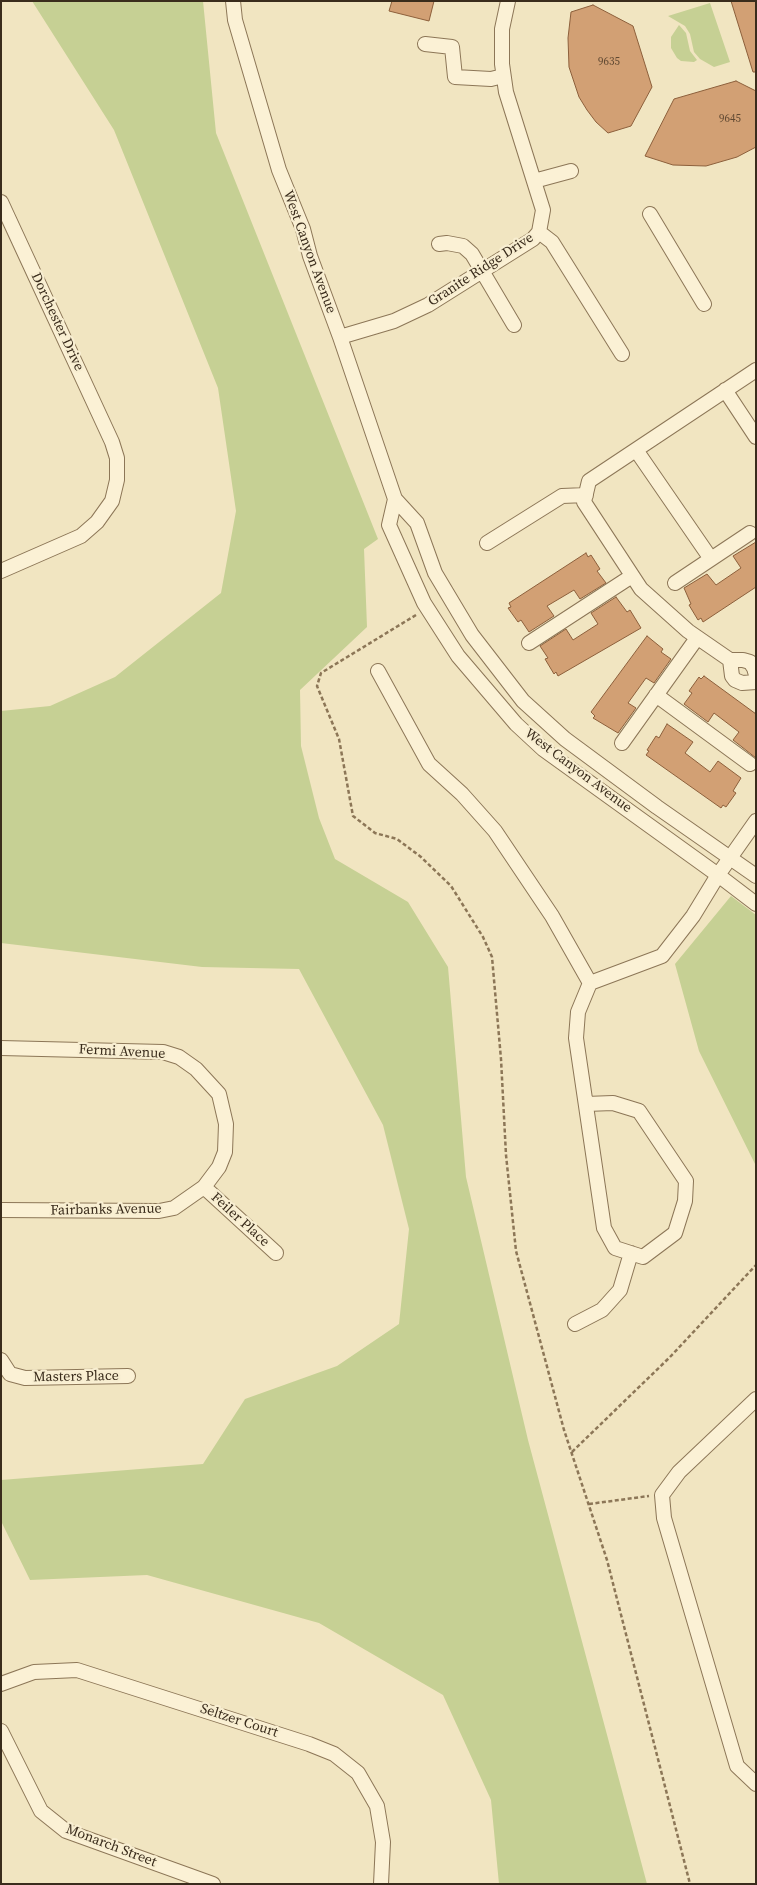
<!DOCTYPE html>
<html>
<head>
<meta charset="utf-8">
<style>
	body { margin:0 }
	#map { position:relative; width:757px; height:1885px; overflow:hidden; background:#f1e5c1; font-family:"Source Serif 4",serif }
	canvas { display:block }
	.frame { position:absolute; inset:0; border:2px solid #3a2c1c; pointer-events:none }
</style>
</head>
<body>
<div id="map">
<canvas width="757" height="1885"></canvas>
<div class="frame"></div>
</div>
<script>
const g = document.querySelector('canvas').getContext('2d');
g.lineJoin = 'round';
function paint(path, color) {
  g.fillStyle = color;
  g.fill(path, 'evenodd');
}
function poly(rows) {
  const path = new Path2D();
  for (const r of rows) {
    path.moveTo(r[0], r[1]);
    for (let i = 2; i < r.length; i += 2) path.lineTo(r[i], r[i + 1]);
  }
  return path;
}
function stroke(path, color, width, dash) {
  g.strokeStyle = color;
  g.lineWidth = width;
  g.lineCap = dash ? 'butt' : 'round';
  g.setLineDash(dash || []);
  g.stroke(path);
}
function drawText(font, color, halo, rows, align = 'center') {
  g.font = font + ' "Source Serif 4",serif';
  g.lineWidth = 4.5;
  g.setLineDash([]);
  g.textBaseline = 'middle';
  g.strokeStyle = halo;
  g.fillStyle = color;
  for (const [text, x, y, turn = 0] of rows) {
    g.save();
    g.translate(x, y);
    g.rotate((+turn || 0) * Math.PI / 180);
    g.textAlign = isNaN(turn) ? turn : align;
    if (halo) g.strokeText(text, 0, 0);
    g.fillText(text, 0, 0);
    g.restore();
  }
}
paint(poly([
	[32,1,203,1,216,133,378,539,364,549,367,627,300,690,301,746,319,818,335,859,408,902,448,967,466,1177,528,1440,647,1884,499,1884,491,1800,443,1695,319,1623,147,1575,30,1580,1,1521,1,1480,203,1464,245,1399,337,1366,399,1324,409,1229,383,1125,299,969,202,967,1,943,1,711,50,706,115,677,221,593,236,511,218,388,114,130],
	[710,3,730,62,714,67,700,59,694,52,690,34,685,26,668,16],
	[679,25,686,33,690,51,697,60,694,62,681,61,677,58,671,48,671,37],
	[731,896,756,915,756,1166,699,1051,675,964]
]), '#c6d094');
const building = poly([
	[392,1,434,1,429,21,389,11,392,1],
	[731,1,756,1,756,72,753,72,731,1],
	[593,5,633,26,652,87,631,126,608,133,596,122,587,110,579,97,569,67,568,38,571,12,593,5],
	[736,81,756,91,756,147,737,157,706,166,673,165,645,156,674,99,736,81],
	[756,542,756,587,703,622,701,618,698,620,689,605,691,604,684,588,707,574,716,585,741,568,733,556,756,542],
	[586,553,588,557,591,555,600,569,597,571,606,583,580,599,574,590,547,606,554,616,529,632,521,620,518,622,508,608,511,607,509,603,586,553],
	[616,597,627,612,630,610,641,628,558,676,556,672,554,674,545,659,548,658,540,646,566,629,573,640,598,624,591,613,616,597],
	[647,636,663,649,661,652,671,659,654,683,646,678,628,703,636,708,618,733,593,718,595,716,591,712,647,636],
	[704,676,756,714,756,758,733,740,739,732,714,713,708,722,684,704,692,693,689,691,699,677,701,679,704,676],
	[667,724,693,742,685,753,710,772,718,761,741,778,733,791,736,793,726,807,723,805,721,808,646,755,649,751,647,750,656,736,659,738,667,724]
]);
paint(building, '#d2a074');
stroke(building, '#8c5f3b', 1);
const minor = poly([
	[233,1,235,20,279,170,303,229,310,256,340,337,395,499,417,523,435,573,472,635,523,701,565,739,657,807,756,876],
	[425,44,452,47,455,77,491,79,503,76],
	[534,181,571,171],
	[1,202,112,442,117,458,117,480,112,501,97,522,81,536,1,571],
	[650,214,704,304],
	[539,232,552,242,622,354],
	[439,244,447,243,463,246,472,254,514,325],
	[340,337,394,321,428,305,533,239,539,232,543,210,506,92,502,64,502,29,508,1],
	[725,390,756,437],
	[636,450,711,559],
	[395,499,389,525,424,603,458,656,516,724,543,749,718,875,756,904],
	[487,543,562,496,586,495],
	[675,583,750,533],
	[529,643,632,576],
	[730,660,688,631,641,589,584,502,589,481,756,370],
	[378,671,429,764,462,794,495,831,552,916,590,983],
	[756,675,754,668,750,662,743,660,730,660,732,676,735,680,742,683,756,682],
	[656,695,750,764],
	[622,743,697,638],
	[1,1048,163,1052,179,1057,196,1069,219,1094,226,1124,225,1152,219,1167,204,1187,174,1208,159,1211,1,1210],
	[586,1104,613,1103,639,1111,686,1181,685,1201,675,1233,643,1257,615,1248,604,1228,576,1038,578,1012,590,983,662,956,693,916,718,875,756,821],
	[204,1187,276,1253],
	[575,1324,602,1310,620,1290,631,1253],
	[1,1360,10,1374,25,1378,128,1376],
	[756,1399,679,1472,662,1495,664,1518,737,1766,756,1784],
	[1,1684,34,1672,77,1670,309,1744,334,1754,358,1773,377,1806,383,1842,381,1884],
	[1,1731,41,1811,66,1831,213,1884]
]);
stroke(minor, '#8c7657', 16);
stroke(poly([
	[416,615,321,673,317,686,339,739,353,816,375,833,397,839,421,857,451,886,483,937,492,957,501,1059,506,1155,516,1251,564,1430,607,1560,690,1884],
	[572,1452,670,1357,756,1265],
	[589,1504,649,1496]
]), '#8c7657', 2.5, [4, 2.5]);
stroke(minor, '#fbf1d5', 14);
drawText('11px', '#604932', null, [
	["9635",609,62],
	["9645",730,119]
]);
drawText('14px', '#3a2c1c', '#f8eed1', [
	["West Canyon Avenue",309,252,70],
	["Granite Ridge Drive",481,270,-33],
	["Dorchester Drive",57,322,65],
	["West Canyon Avenue",578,771,37],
	["Fermi Avenue",122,1052,3],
	["Fairbanks Avenue",106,1210,-1],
	["Feiler Place",240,1220,42],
	["Masters Place",76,1377,-1],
	["Seltzer Court",239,1721,18],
	["Monarch Street",111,1846,21]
]);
</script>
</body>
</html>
